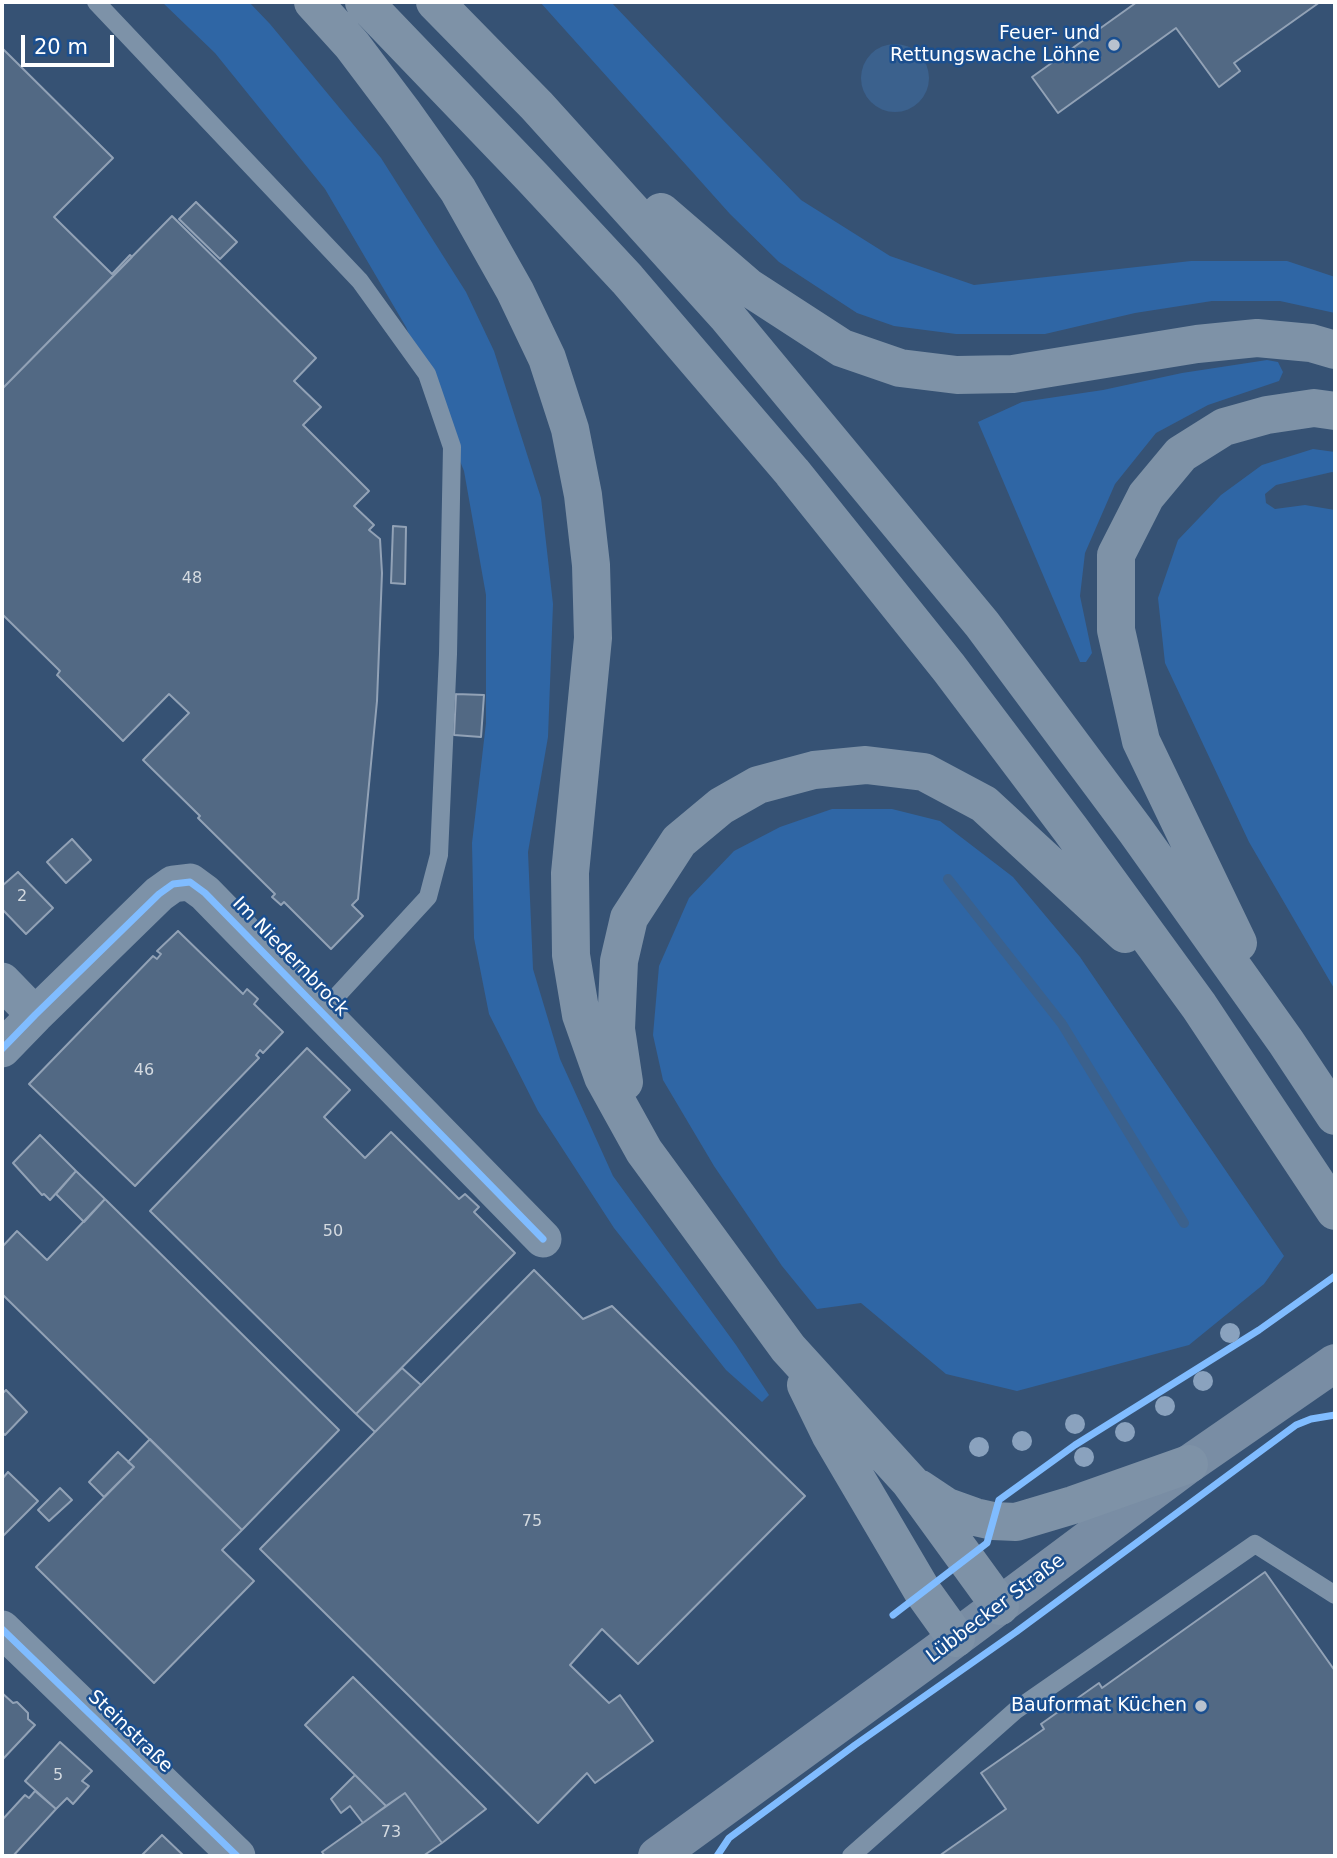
<!DOCTYPE html>
<html>
<head>
<meta charset="utf-8">
<style>
	body { margin:0 }
	#map { position:relative; width:1337px; height:1858px; overflow:hidden; background:#365274; font-family:"DejaVu Sans",sans-serif }
	canvas { display:block }
	.frame { position:absolute; inset:0; border:4px solid #fff; pointer-events:none }
	.scale { position:absolute; left:21px; top:35px; width:93px; height:32px; box-sizing:border-box; border:4px solid #fff; border-top:0; padding-left:9px; font-size:21px; line-height:24px; white-space:nowrap; color:#fff; -webkit-text-stroke:5px #1b4f8f; paint-order:stroke }
</style>
</head>
<body>
<div id="map">
<canvas width="1337" height="1858"></canvas>
<div class="frame"></div>
<div class="scale">20 m</div>
</div>
<script>
const g = document.querySelector('canvas').getContext('2d');
g.lineJoin = 'round';
function paint(path, color) {
  g.fillStyle = color;
  g.fill(path, 'evenodd');
}
function poly(rows) {
  const path = new Path2D();
  for (const r of rows) {
    if (r.length === 3) {
      path.moveTo(r[0] + r[2], r[1]);
      path.arc(r[0], r[1], r[2], 0, 2 * Math.PI);
      continue;
    }
    path.moveTo(r[0], r[1]);
    for (let i = 2; i < r.length; i += 2) path.lineTo(r[i], r[i + 1]);
  }
  return path;
}
function stroke(path, color, width, dash) {
  g.strokeStyle = color;
  g.lineWidth = width;
  g.lineCap = dash ? 'butt' : 'round';
  g.setLineDash(dash || []);
  g.stroke(path);
}
function drawText(font, color, halo, rows, align = 'center') {
  g.font = font + ' "DejaVu Sans",sans-serif';
  g.lineWidth = 5;
  g.setLineDash([]);
  g.textBaseline = 'middle';
  g.strokeStyle = halo;
  g.fillStyle = color;
  for (const [text, x, y, turn = 0] of rows) {
    g.save();
    g.translate(x, y);
    g.rotate((+turn || 0) * Math.PI / 180);
    g.textAlign = isNaN(turn) ? turn : align;
    if (halo) g.strokeText(text, 0, 0);
    g.fillText(text, 0, 0);
    g.restore();
  }
}
paint(poly([
	[162,2,249,2,270,24,381,158,466,292,494,351,541,498,553,604,548,737,528,852,533,969,560,1059,613,1176,736,1345,769,1395,762,1402,726,1370,614,1228,538,1111,489,1014,474,938,472,843,486,723,486,595,464,471,406,327,325,189,215,53],
	[540,2,611,2,722,119,801,200,890,256,974,285,1191,261,1287,261,1335,277,1335,313,1280,301,1212,301,1135,313,1045,334,956,334,894,326,857,313,779,262,730,214],
	[1267,360,1278,362,1283,372,1279,381,1208,405,1156,433,1115,484,1085,553,1080,596,1092,653,1086,662,1080,662,978,422,1022,402,1103,390,1182,373],
	[1313,449,1335,452,1335,473,1332,472,1276,485,1265,494,1266,503,1275,509,1305,505,1335,510,1335,990,1249,842,1165,663,1158,598,1178,540,1221,495,1262,465],
	[832,809,892,809,940,821,1013,877,1080,957,1284,1256,1264,1284,1189,1345,1017,1391,946,1374,861,1303,817,1309,782,1266,714,1166,663,1080,653,1035,659,966,689,898,734,851,780,827]
]), '#2f66a5');
paint(poly([
	[895,78,34]
]), '#3b618d');
stroke(poly([
	[948,879,1062,1024,1184,1223]
]), '#3b618d', 10);
const building = poly([
	[1137,2,1320,2,1234,63,1240,71,1219,87,1176,28,1058,113,1032,77,1137,2],
	[2,48,113,158,54,217,112,274,130,255,132,257,2,389,2,48],
	[196,202,237,242,220,259,179,219,196,202],
	[172,216,316,358,294,381,321,407,303,425,369,491,354,506,374,525,369,530,380,539,382,573,377,701,358,899,352,905,363,916,331,949,284,902,281,905,272,897,275,894,198,818,200,816,143,760,189,713,169,694,123,741,57,675,60,671,2,614,2,389,172,216],
	[393,526,406,527,405,584,391,583,393,526],
	[456,694,484,695,481,737,454,735,456,694],
	[72,839,91,860,66,883,47,862,72,839],
	[18,872,53,908,26,934,2,909,2,886,18,872],
	[178,931,243,994,247,989,258,999,254,1004,283,1032,263,1053,260,1050,256,1055,259,1058,135,1186,29,1084,153,956,157,959,161,954,157,951,178,931],
	[307,1048,350,1090,324,1117,365,1158,391,1132,459,1199,465,1194,479,1207,474,1212,515,1253,356,1414,150,1211,307,1048],
	[40,1135,76,1171,50,1200,44,1194,42,1195,13,1163,40,1135],
	[76,1171,105,1199,84,1222,56,1194,76,1171],
	[105,1199,339,1430,242,1530,2,1294,2,1247,17,1231,47,1260,105,1199],
	[534,1270,583,1319,612,1306,805,1496,638,1664,602,1629,570,1665,609,1703,620,1695,653,1741,595,1783,587,1773,538,1823,260,1549,534,1270],
	[402,1368,421,1385,375,1432,356,1414,402,1368],
	[6,1390,27,1412,5,1435,2,1432,2,1394,6,1390],
	[150,1439,242,1530,222,1550,254,1581,154,1683,36,1567,134,1467,128,1462,150,1439],
	[118,1452,134,1467,104,1497,89,1482,118,1452],
	[8,1472,38,1501,3,1536,2,1535,2,1479,8,1472],
	[60,1488,72,1500,49,1521,38,1510,60,1488],
	[1265,1572,1335,1671,1335,1856,939,1856,1006,1809,981,1773,1044,1729,1041,1724,1099,1683,1102,1688,1265,1572],
	[353,1677,486,1809,442,1843,405,1793,386,1806,305,1725,353,1677],
	[2,1693,13,1703,17,1702,28,1713,28,1719,35,1725,2,1760,2,1693],
	[60,1742,92,1771,82,1781,89,1786,73,1804,67,1798,56,1809,25,1781,60,1742],
	[355,1775,386,1806,363,1823,350,1806,341,1813,331,1799,355,1775],
	[35,1791,56,1809,13,1856,2,1856,2,1820,25,1795,29,1798,35,1791],
	[405,1793,442,1843,423,1856,325,1856,322,1852,405,1793],
	[162,1835,184,1856,141,1856,162,1835]
]);
paint(building, '#526984');
stroke(building, '#92a2b6', 2);
stroke(poly([
	[96,2,360,281,427,374,452,447,448,654,439,855,428,897,322,1012],
	[851,1856,1016,1710,1255,1544,1335,1595]
]), '#7d92a8', 18);
stroke(poly([
	[2,981,35,1015],
	[2,1049,35,1015,159,894,173,884,190,882,205,893,543,1239],
	[2,1629,237,1856]
]), '#7d92a8', 37);
stroke(poly([
	[657,1856,936,1653,1189,1464,1335,1363]
]), '#798da4', 38);
stroke(poly([
	[313,2,352,45,404,114,458,190,515,291,547,358,570,429,583,495,591,565,593,638,570,873,571,955,581,1015,603,1077,644,1151,788,1348,910,1482,1000,1606],
	[364,2,533,178,627,279,792,472,949,668,1071,830,1199,1006,1335,1211],
	[435,2,537,106,726,315,982,624,1136,831,1286,1042,1335,1116],
	[661,212,748,287,842,348,900,368,957,375,1013,374,1197,344,1257,338,1311,343,1335,350],
	[1238,943,1141,741,1116,630,1116,555,1146,496,1181,454,1224,427,1267,415,1314,408,1335,411],
	[624,1082,616,1029,619,961,629,918,679,841,721,806,758,785,814,770,866,765,924,772,984,804,1125,934],
	[806,1385,830,1434,923,1592,956,1638],
	[920,1489,947,1507,975,1517,993,1521,1016,1522,1073,1505,1189,1464]
]), '#7e92a7', 38);
stroke(poly([
	[2,1049,35,1015,159,894,173,884,190,882,205,893,543,1239],
	[893,1615,987,1543,999,1500,1075,1445,1259,1330,1335,1276],
	[2,1629,237,1856],
	[717,1856,729,1838,855,1745,1016,1632,1296,1425,1311,1419,1335,1415]
]), '#80bcff', 7);
g.fillStyle = '#8aa2be';
for (const [x, y] of [
	[1230,1333],
	[1203,1381],
	[1165,1406],
	[1075,1424],
	[1125,1432],
	[1022,1441],
	[979,1447],
	[1084,1457]
]) {
  g.beginPath();
  g.arc(x, y, 10, 0, 2 * Math.PI);
  g.fill();
}
for (const [x, y, r, color] of [
	[1114,45,7,"#b9c2ce"],
	[1201,1706,7,"#b9c2ce"]
]) {
  const dot = new Path2D();
  dot.arc(x, y, r, 0, 2 * Math.PI);
  g.fillStyle = color;
  g.fill(dot);
  stroke(dot, '#1b4f8f', 2.5);
}
drawText('16px', '#d4dae0', null, [
	["48",192,579],
	["2",22,897],
	["46",144,1071],
	["50",333,1232],
	["75",532,1522],
	["5",58,1776],
	["73",391,1833]
]);
drawText('19px', '#fff', '#1b4f8f', [
	["Feuer- und",1100,34],
	["Rettungswache Löhne",1100,56],
	["Bauformat Küchen",1187,1706]
], 'right');
drawText('19px', '#fff', '#1b4f8f', [
	["Im Niedernbrock",290,957,46],
	["Lübbecker Straße",996,1609,-37],
	["Steinstraße",130,1732,44]
]);
</script>
</body>
</html>
